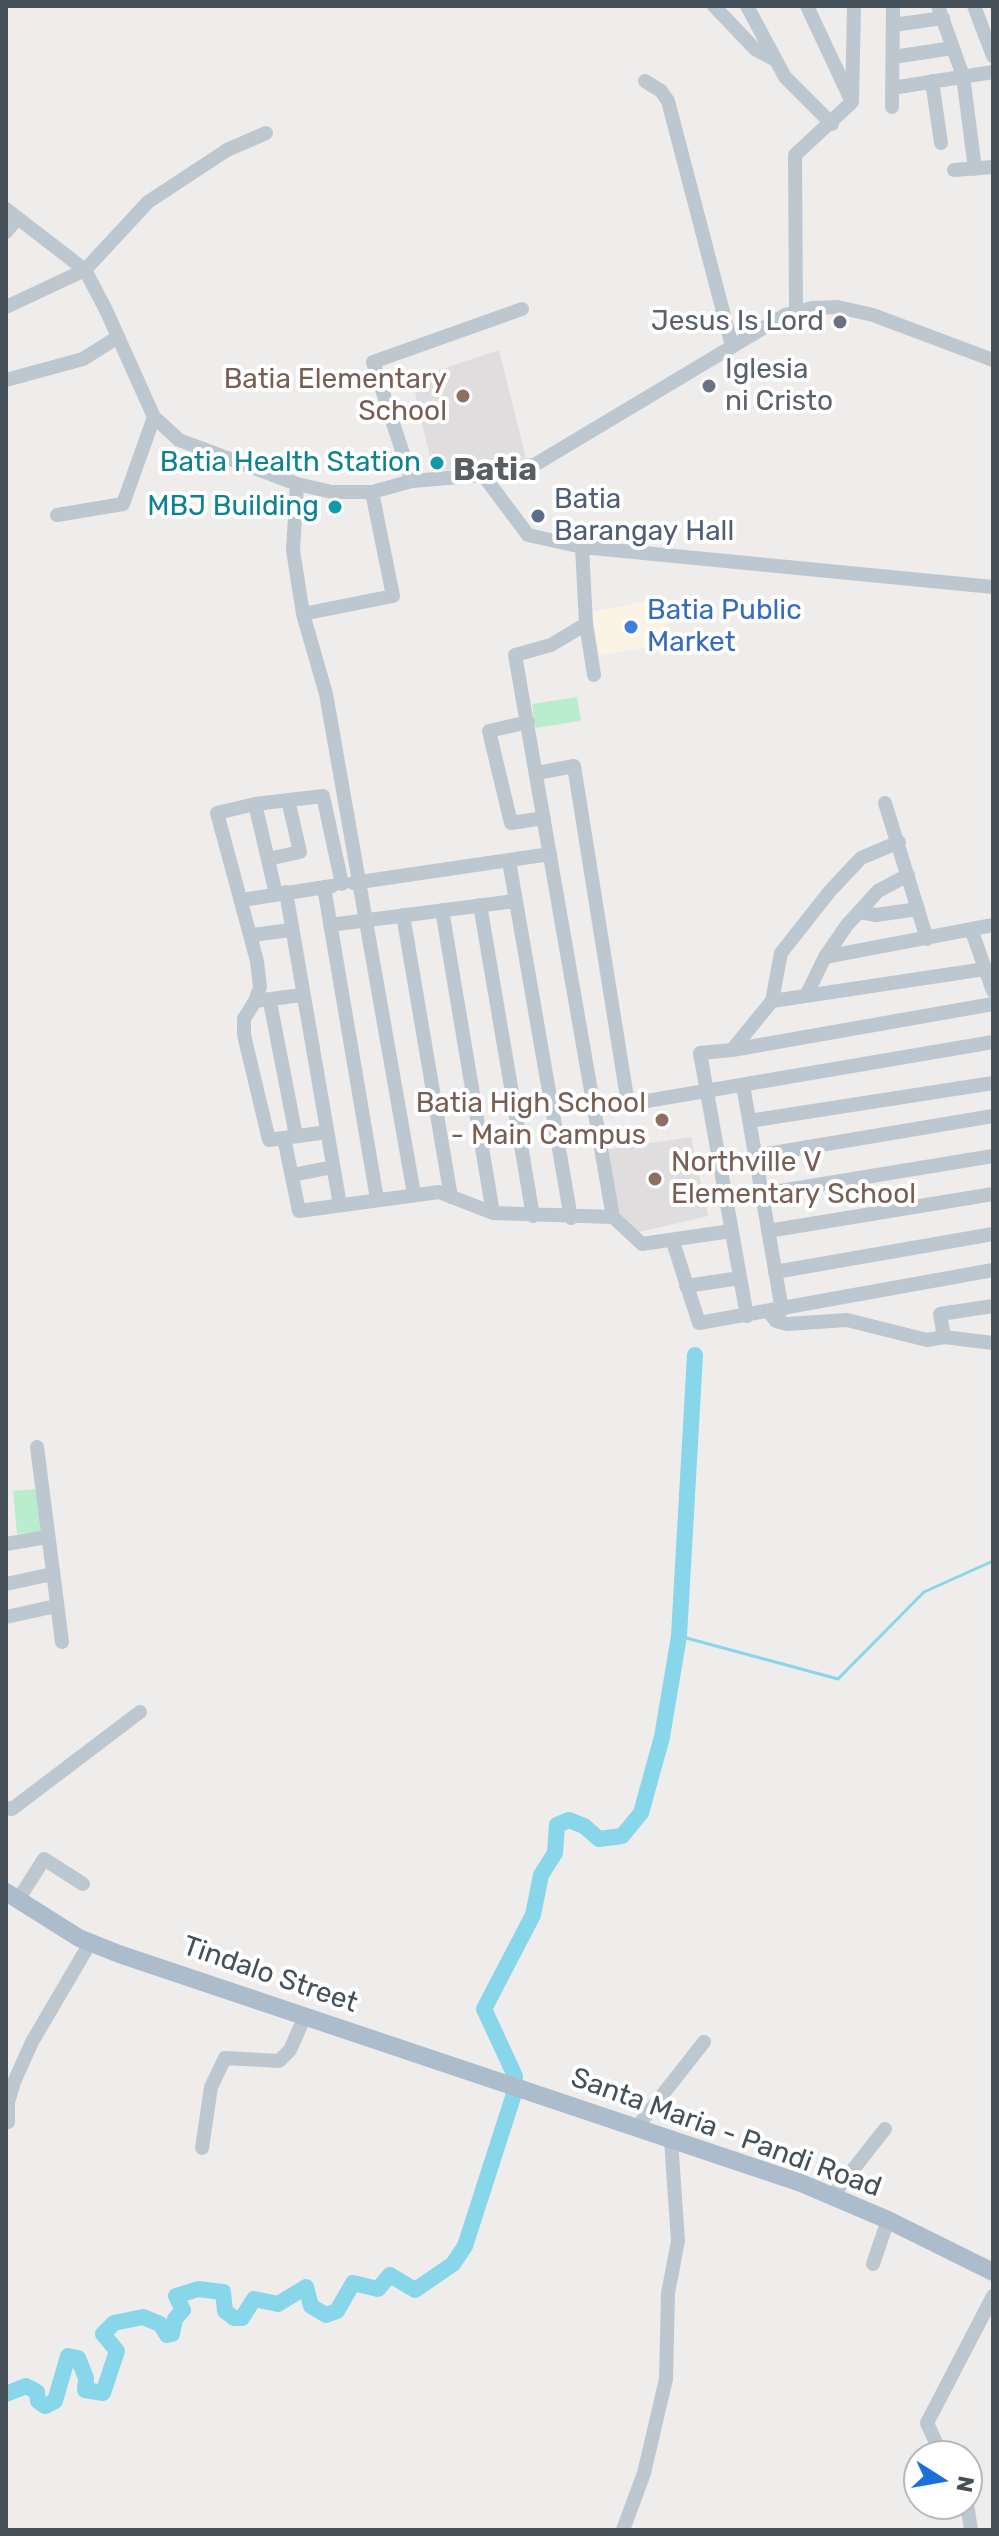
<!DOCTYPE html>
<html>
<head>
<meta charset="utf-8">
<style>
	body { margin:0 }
	#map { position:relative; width:999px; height:2536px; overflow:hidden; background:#efecec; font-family:Rubik,sans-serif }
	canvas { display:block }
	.frame { position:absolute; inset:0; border:8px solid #455059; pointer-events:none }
	.north { position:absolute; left:903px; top:2440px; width:80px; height:80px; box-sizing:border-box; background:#fff; border:2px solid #b5b9bd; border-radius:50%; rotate:101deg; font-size:22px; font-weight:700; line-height:32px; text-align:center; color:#455059 }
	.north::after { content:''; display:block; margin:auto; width:28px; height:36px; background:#1a6fdb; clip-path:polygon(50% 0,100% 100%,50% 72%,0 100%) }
</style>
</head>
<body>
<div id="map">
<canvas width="999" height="2536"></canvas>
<div class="frame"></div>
<div class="north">N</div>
</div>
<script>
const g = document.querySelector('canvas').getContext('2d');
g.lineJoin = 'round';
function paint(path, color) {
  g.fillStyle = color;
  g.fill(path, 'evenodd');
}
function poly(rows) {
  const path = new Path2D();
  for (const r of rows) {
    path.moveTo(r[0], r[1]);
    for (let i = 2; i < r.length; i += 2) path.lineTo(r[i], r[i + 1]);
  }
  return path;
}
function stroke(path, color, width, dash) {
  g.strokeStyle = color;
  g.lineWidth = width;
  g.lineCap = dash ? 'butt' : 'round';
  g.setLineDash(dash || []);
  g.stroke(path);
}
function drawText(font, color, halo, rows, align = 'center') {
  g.font = font + ' Rubik,sans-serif';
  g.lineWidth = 8;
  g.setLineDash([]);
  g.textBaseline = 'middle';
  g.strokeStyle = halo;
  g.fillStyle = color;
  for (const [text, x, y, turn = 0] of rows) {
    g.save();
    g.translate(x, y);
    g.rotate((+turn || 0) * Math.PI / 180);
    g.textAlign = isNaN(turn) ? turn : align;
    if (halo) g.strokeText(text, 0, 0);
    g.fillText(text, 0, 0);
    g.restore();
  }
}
paint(poly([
	[663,598,671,642,600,656,592,612]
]), '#fbf4e4');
paint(poly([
	[499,350,527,462,444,470,441,455,430,457,412,379],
	[691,1137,708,1216,635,1233,615,1209,604,1150]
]), '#e0ddde');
paint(poly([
	[577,697,581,721,535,728,532,704],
	[37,1489,41,1532,17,1534,13,1491]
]), '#baedce');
stroke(poly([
	[679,1636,838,1679,924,1592,993,1561]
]), '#87d6ea', 3);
stroke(poly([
	[6,2394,26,2386,37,2392,38,2401,45,2406,55,2401,68,2356,78,2358,86,2378,85,2390,103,2393,117,2351,103,2334,114,2323,143,2317,160,2324,167,2335,172,2334,175,2319,183,2310,176,2296,198,2289,223,2292,225,2311,234,2318,242,2318,254,2299,278,2304,306,2287,311,2306,326,2315,337,2311,353,2283,378,2289,390,2275,415,2290,453,2264,465,2246,513,2097,515,2076,484,2009,533,1915,541,1875,555,1853,557,1825,569,1820,584,1826,599,1839,622,1836,641,1813,662,1737,679,1636,695,1355]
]), '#87d6ea', 16);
stroke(poly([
	[714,6,755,49,772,58],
	[747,6,785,77,832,124],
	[807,6,851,100],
	[938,6,963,76,975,169],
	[974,6,993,56],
	[893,25,943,18],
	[893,57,953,48],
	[645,81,661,91,668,101,732,346],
	[932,81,941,143],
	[892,88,993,72],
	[892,107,893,6],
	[954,170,993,167],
	[6,209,85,270,106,310,154,417,179,440,297,484,332,492,372,492,412,481,483,475,536,464,785,315,812,308,838,307,873,315,993,360],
	[6,232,18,218],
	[6,307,85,270,148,202,227,150,266,133],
	[796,313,795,155,852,102,854,6],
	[6,380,83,359,118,337],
	[483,475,528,535,582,547,993,587],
	[412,481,373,362,522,309],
	[297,484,293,550,303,614,326,694,414,1194],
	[57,515,123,504,154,417],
	[582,547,586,624,594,675],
	[303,614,393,596,372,492],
	[586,624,551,645,515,655,613,1217,642,1244,731,1231],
	[528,722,489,731,511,823,544,818],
	[537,773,574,766,628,1104],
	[885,803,927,939],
	[255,804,276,894],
	[268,859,300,852,288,800],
	[509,861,571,1218],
	[353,883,550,854],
	[324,887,377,1199],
	[286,892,340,1205],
	[242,900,332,886],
	[480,905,533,1216],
	[442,910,493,1213],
	[859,912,876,915,918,909],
	[403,915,451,1197],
	[330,925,515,901],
	[971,929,993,991],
	[252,935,291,930],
	[825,957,993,925],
	[302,995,255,1001,244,1019,244,1035,269,1140,327,1132],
	[806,996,825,957,847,925,878,891,908,875],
	[255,1001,260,987,257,961,217,813,255,804,323,796,342,884],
	[772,1001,985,969],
	[270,1002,296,1136],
	[732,1050,993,1004],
	[743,1085,782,1310],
	[594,1110,993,1042],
	[749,1121,993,1083],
	[284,1138,299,1211,439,1192,493,1213,613,1217],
	[755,1156,993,1116],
	[292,1175,333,1167],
	[762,1194,993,1156],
	[768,1231,993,1194],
	[673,1242,699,1323,993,1270],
	[775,1272,993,1234],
	[686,1286,740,1278],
	[769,1312,776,1321,787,1324,847,1320,927,1340,944,1337,993,1343],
	[747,1316,700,1053,732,1050,772,1001,781,953,830,891,861,858,899,842],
	[944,1337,940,1314,993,1306],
	[37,1447,62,1642],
	[6,1544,47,1537],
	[6,1584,52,1574],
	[6,1617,56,1606],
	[6,1808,12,1809,140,1712],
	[18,1900,44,1859,83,1884],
	[8,2122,8,2102,14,2082,32,2042,90,1943],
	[637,2127,704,2042],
	[202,2148,211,2087,225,2058,279,2061,290,2050,305,2016],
	[833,2195,885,2129],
	[873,2264,888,2220],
	[942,2456,927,2423,993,2296],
	[967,2504,971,2530],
	[623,2530,644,2473,666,2379,668,2293,678,2241,671,2140]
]), '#bdc7cf', 14);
stroke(poly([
	[6,1892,79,1938,119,1954,801,2183,888,2220,993,2272]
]), '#acbccb', 18);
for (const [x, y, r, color] of [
	[840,322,8,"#6b7280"],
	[709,386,8,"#6b7280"],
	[463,396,8,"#8d6e63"],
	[437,463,8,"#0f9aa8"],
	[335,507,8,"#0f9aa8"],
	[538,516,8,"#5c6f8a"],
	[631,627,8,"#3f7fe0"],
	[662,1120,8,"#8d6e63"],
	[655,1179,8,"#8d6e63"]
]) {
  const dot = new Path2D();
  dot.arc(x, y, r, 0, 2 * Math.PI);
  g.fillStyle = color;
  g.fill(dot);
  stroke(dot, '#fff', 3);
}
drawText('28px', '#5b616d', '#fff', [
	["Jesus Is Lord",824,322],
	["Iglesia",725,370,"left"],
	["ni Cristo",725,402,"left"]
], 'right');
drawText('28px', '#785e54', '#fff', [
	["Batia Elementary",447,380],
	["School",447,412],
	["Batia High School",646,1104],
	["- Main Campus",646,1136],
	["Northville V",671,1163,"left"],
	["Elementary School",671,1195,"left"]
], 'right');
drawText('28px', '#0d838f', '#fff', [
	["Batia Health Station",421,463],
	["MBJ Building",319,507]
], 'right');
drawText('28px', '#4e5e75', '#fff', [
	["Batia",554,500],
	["Barangay Hall",554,532]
], 'left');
drawText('28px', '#366cbe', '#fff', [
	["Batia Public",647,611],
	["Market",647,643]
], 'left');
drawText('28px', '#455059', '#fff', [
	["Tindalo Street",270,1975,19],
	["Santa Maria - Pandi Road",726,2133,20]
]);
drawText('bold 32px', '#595d61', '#fff', [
	["Batia",495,471]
]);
</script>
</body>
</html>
